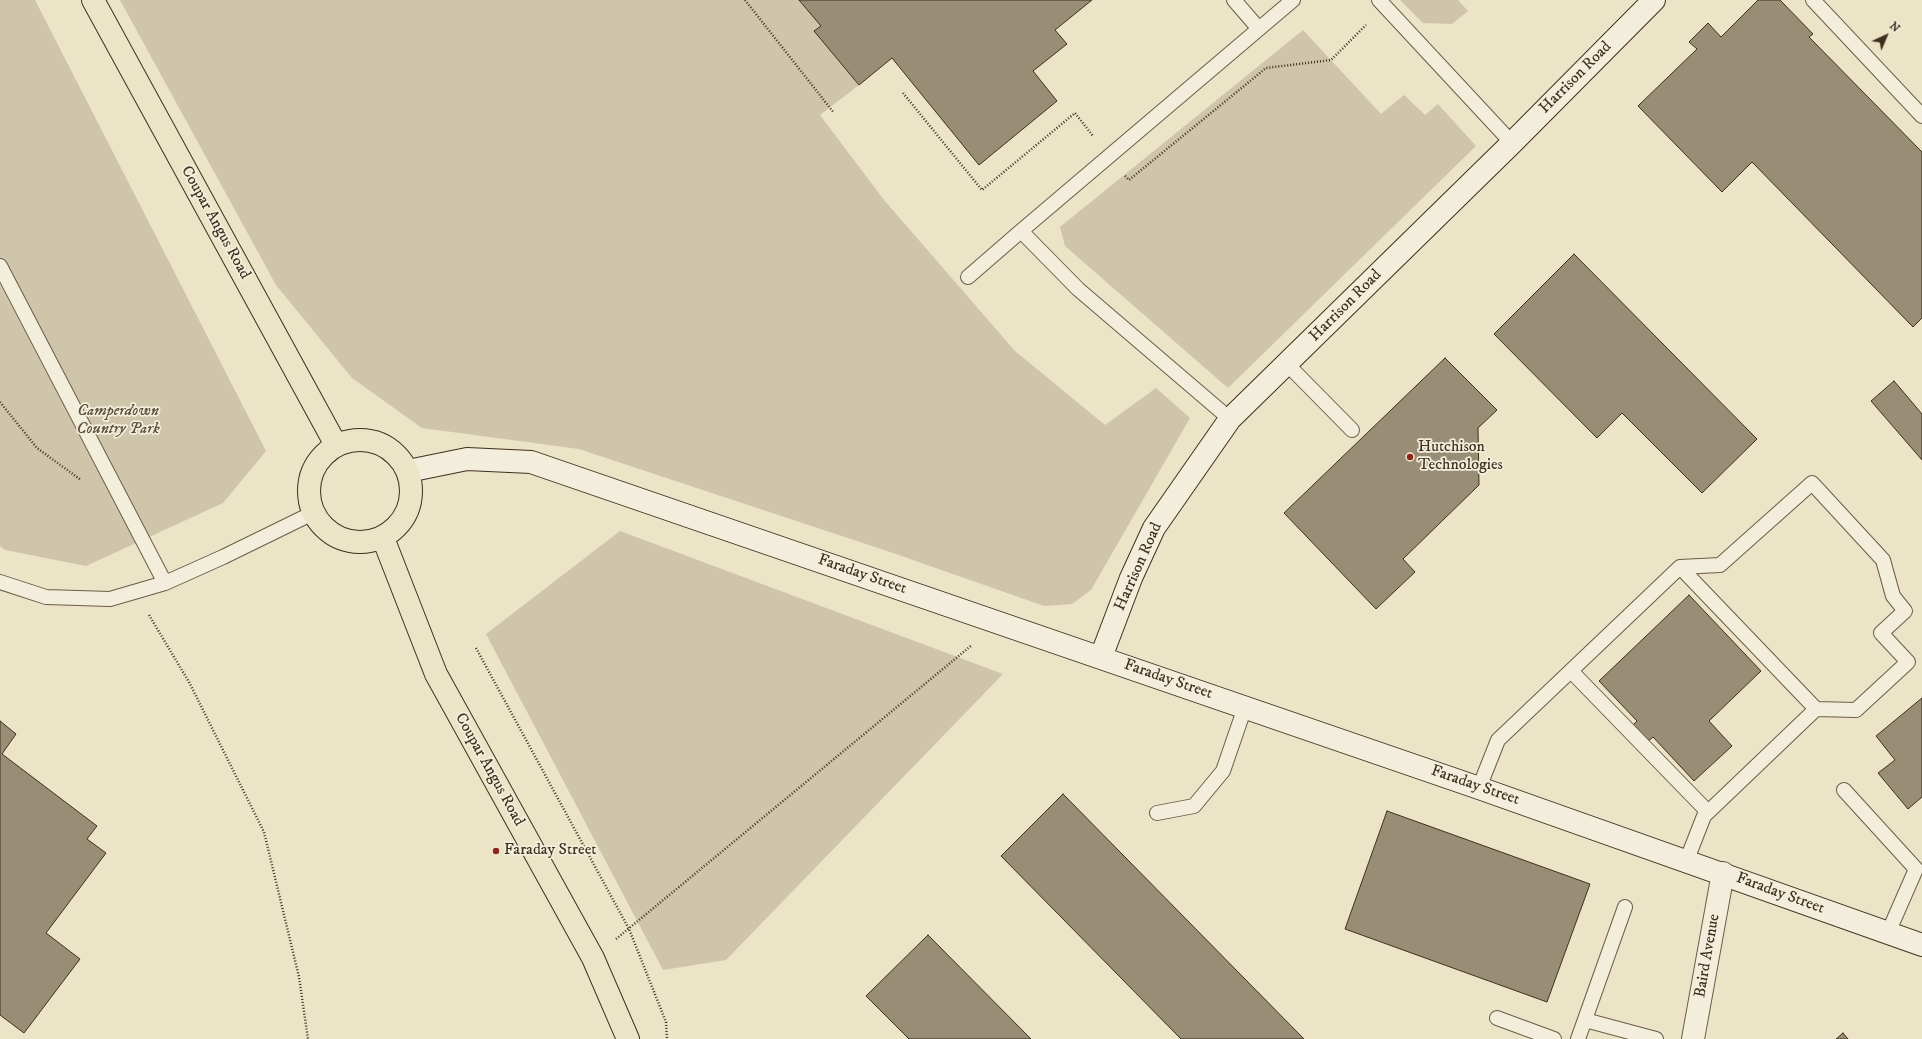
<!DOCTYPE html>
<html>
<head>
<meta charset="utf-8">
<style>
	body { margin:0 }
	#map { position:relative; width:1922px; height:1039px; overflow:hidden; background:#ece4c7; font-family:"IM FELL DW Pica",serif }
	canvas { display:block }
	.north { position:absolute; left:1866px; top:16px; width:40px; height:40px; -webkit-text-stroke:3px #f3eddb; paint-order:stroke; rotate:44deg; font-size:11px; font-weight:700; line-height:16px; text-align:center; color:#3e301e }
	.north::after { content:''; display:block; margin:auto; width:14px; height:18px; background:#3e301e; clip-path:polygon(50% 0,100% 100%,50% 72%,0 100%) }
</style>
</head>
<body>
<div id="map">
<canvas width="1922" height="1039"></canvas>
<div class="north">N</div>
</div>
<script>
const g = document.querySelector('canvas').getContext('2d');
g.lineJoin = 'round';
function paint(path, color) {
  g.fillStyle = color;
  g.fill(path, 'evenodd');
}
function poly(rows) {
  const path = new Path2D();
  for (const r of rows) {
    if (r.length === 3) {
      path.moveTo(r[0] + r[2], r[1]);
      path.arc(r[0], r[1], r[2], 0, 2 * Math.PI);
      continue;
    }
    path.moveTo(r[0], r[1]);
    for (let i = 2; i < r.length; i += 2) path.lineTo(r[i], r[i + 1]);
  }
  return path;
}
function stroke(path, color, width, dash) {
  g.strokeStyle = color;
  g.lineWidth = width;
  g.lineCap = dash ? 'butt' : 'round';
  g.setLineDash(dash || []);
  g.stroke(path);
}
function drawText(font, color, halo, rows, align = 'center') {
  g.font = font + ' "IM FELL DW Pica",serif';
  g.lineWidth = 3.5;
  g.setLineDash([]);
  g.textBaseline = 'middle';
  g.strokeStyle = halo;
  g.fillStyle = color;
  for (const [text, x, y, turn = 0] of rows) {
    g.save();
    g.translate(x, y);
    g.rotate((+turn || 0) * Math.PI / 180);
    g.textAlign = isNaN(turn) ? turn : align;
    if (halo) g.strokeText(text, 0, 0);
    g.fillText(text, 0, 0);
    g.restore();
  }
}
paint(poly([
	[0,0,35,0,266,451,223,503,86,566,5,550,0,546],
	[120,0,799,0,821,26,815,31,859,85,820,115,884,200,1015,351,1105,425,1156,388,1190,418,1091,590,1072,604,1044,606,896,554,579,449,422,428,352,378,276,285],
	[1400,0,1458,0,1468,11,1452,24,1423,23],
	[1303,30,1381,114,1404,95,1425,115,1438,104,1476,146,1228,388,1065,246,1060,227],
	[620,531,1003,674,726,960,663,970,486,634]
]), '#cec5aa');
const building = poly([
	[799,0,1092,0,1055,30,1067,44,1033,71,1057,101,979,165,892,58,859,85,814,31,821,26,799,0],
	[1758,0,1780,0,1813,34,1809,37,1922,152,1922,318,1913,327,1752,162,1722,192,1638,106,1697,49,1689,42,1708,23,1721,37,1758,0],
	[1574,254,1757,439,1702,493,1622,413,1597,438,1494,334,1574,254],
	[1445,358,1497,410,1478,428,1479,485,1403,559,1415,572,1376,609,1284,513,1445,358],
	[1894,381,1922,414,1922,460,1871,401,1894,381],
	[1689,595,1761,671,1709,721,1732,746,1694,781,1653,737,1646,743,1631,727,1637,721,1599,681,1689,595],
	[1922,698,1922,797,1908,809,1878,773,1895,760,1876,736,1922,698],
	[0,721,16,734,2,754,97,826,87,839,106,853,46,933,80,959,24,1033,0,1015,0,721],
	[1063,794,1304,1039,1181,1039,1001,856,1063,794],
	[1387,811,1590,884,1547,1002,1345,929,1387,811],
	[928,935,1031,1039,909,1039,866,996,928,935],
	[1843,1033,1848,1039,1836,1039,1843,1033]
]);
paint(building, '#988e76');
stroke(building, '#3e301e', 1);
const lane = poly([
	[1234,0,1259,29],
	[1379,0,1512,143],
	[1813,0,1922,116],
	[0,266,165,583],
	[968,277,1021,231],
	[1287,364,1352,430],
	[1230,419,1078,289,1021,231,1293,0],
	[1680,567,1816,709],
	[0,582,46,597,110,599,165,583,223,557,313,513],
	[1571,671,1708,812],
	[1479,788,1498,740,1680,567,1720,565,1812,483,1883,560,1893,596,1905,611,1881,633,1908,662,1856,710,1816,709,1704,816,1686,862],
	[1844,790,1916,869,1888,933],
	[1157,813,1194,806,1223,771,1245,707],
	[1497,1018,1554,1039],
	[1585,1020,1656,1039],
	[1578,1039,1625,907]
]);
const street = poly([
	[1693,1039,1723,873]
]);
const secondary = poly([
	[408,471,467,459,531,462,1479,788,1922,945],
	[1101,657,1131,578,1154,528,1230,419,1512,143,1654,0]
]);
const primary = poly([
	[93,0,336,445],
	[360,491,51],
	[383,538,436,674,593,958,628,1039]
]);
stroke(lane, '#6a5d48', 16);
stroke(street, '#6a5d48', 24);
stroke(secondary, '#3e301e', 24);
stroke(primary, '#3e301e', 24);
stroke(poly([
	[745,0,834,113],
	[903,93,982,190,1075,113,1093,136],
	[1125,176,1129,180,1266,68,1331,60,1366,25],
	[0,402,37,448,81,480],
	[149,615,189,682,264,832,299,977,308,1039],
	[476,648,629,929,666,1022,667,1039],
	[616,939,972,645]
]), '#3e301e', 2.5, [1, 2]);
stroke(lane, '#f3eddb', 14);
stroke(street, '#f3eddb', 22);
stroke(secondary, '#f3eddb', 22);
stroke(primary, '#ece4c7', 22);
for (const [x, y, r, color] of [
	[1410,457,4,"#8f2418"],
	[496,851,4,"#8f2418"]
]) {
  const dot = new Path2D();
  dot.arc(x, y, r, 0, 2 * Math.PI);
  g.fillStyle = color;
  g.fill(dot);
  stroke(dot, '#f3eddb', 1.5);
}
drawText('16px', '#3e301e', '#f3eddb', [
	["Harrison Road",1576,78,-45],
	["Coupar Angus Road",215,223,61],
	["Harrison Road",1346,306,-45],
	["Harrison Road",1139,567,-66],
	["Faraday Street",862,575,19],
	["Faraday Street",1168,680,19],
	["Coupar Angus Road",489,770,61],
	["Faraday Street",1475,786,19],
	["Faraday Street",1780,894,20],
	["Baird Avenue",1708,956,-80]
]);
drawText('italic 16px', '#5b4e3a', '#f3eddb', [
	["Camperdown",118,412],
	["Country Park",118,430]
]);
drawText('16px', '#3e301e', '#f3eddb', [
	["Hutchison",1418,448],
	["Technologies",1418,466],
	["Faraday Street",504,851]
], 'left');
</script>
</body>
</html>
